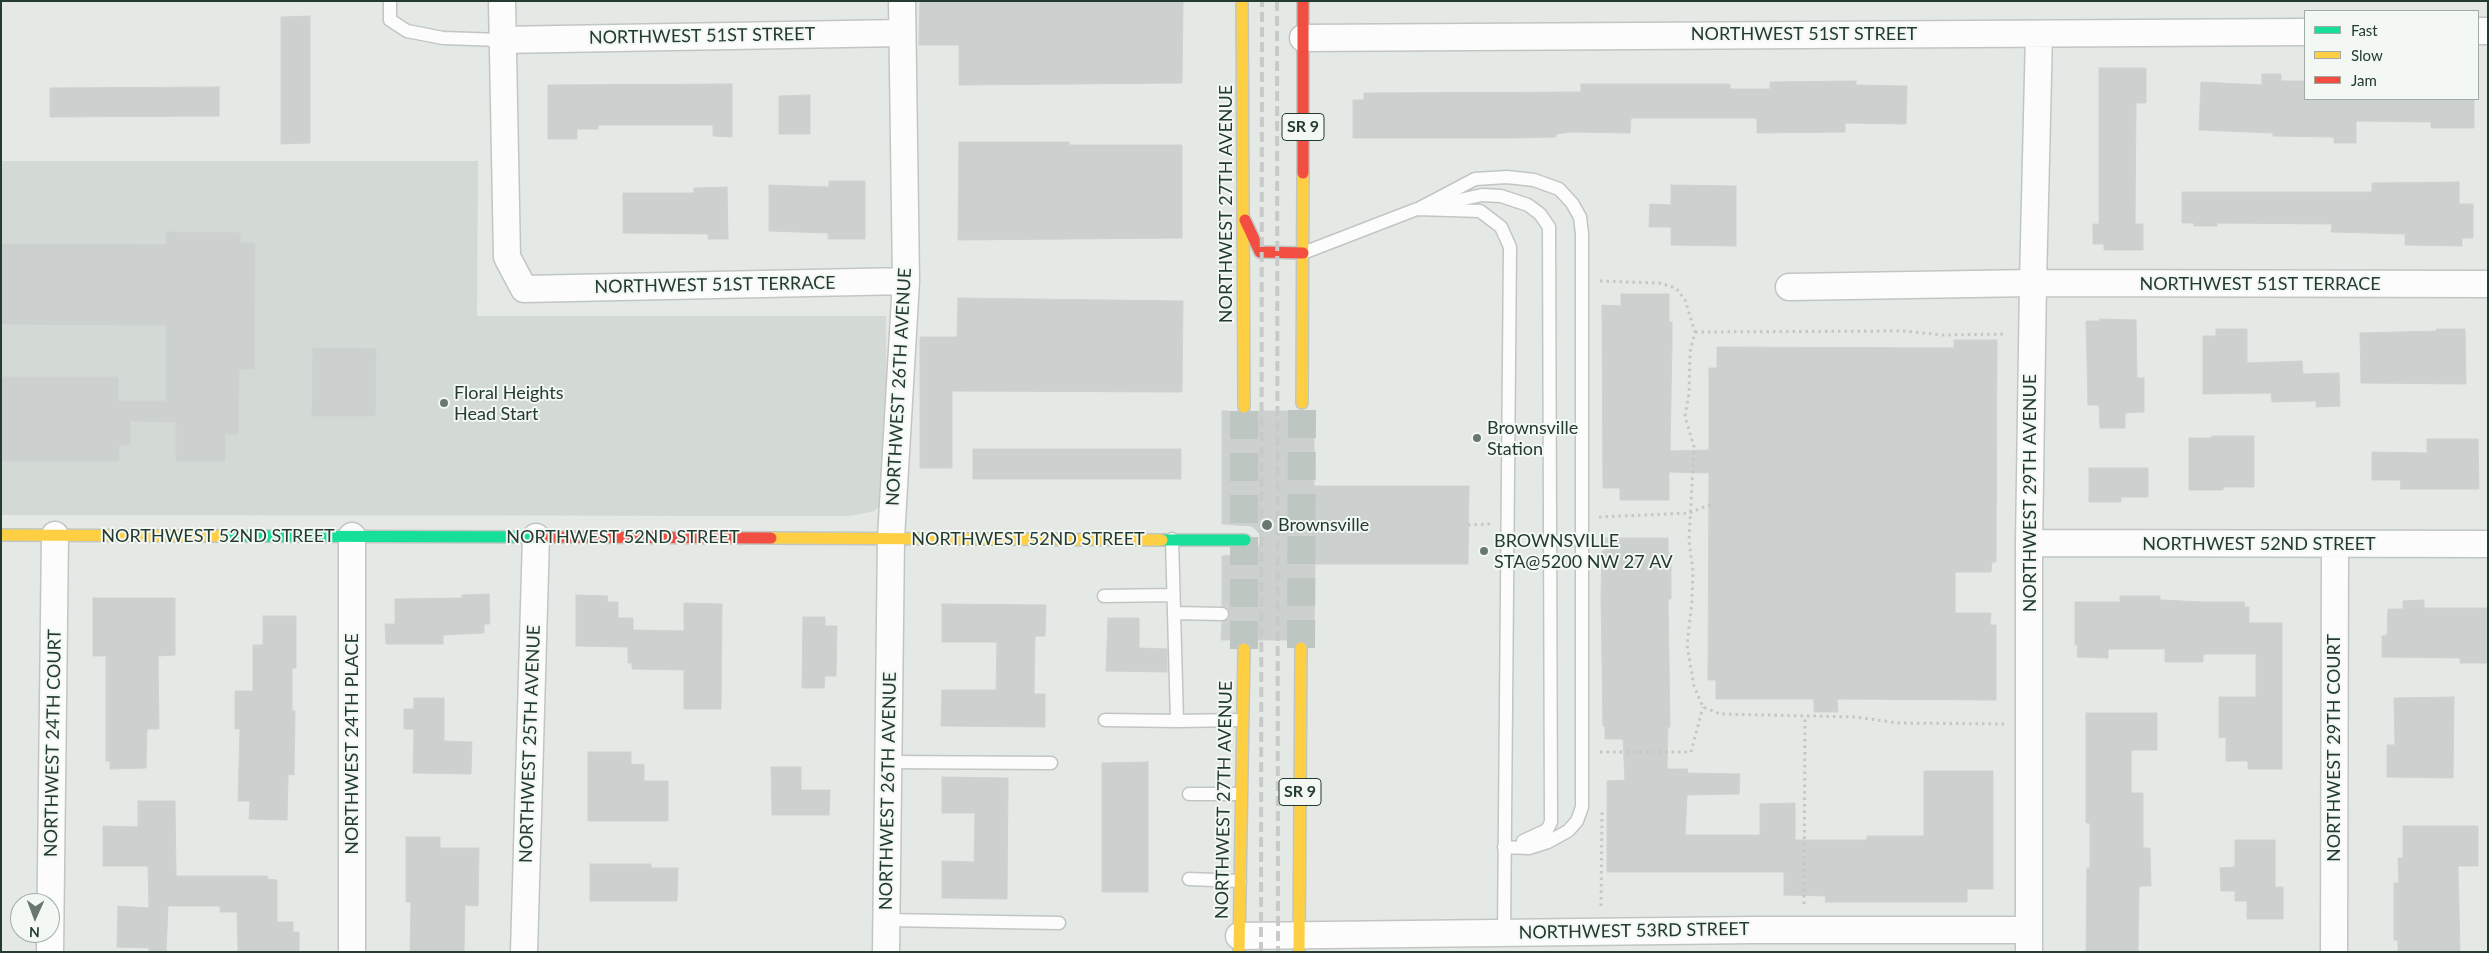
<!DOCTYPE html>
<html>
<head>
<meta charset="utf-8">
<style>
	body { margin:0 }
	#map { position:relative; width:2489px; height:953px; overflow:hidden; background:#e5e9e6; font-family:Lato,sans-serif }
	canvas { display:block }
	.frame { position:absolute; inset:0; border:2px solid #243b2f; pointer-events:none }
	.legend { position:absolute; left:2304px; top:10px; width:175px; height:90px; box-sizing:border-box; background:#f3f8f4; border:1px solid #a0aca5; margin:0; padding:6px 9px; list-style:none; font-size:15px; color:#243b2f }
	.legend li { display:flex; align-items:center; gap:10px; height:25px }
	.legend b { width:25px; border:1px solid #a0aca5 }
	.north { position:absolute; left:10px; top:893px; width:50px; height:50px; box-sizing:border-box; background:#f3f8f4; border:1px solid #a0aca5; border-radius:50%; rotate:182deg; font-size:14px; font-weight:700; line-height:20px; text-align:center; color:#243b2f }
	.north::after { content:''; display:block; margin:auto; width:18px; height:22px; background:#68786f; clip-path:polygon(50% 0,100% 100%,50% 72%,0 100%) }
</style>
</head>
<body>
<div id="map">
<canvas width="2489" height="953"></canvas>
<div class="frame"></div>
<ul class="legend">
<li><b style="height:6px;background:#16e098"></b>Fast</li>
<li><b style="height:6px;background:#ffcf43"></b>Slow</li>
<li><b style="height:6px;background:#f24e42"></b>Jam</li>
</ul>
<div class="north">N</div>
</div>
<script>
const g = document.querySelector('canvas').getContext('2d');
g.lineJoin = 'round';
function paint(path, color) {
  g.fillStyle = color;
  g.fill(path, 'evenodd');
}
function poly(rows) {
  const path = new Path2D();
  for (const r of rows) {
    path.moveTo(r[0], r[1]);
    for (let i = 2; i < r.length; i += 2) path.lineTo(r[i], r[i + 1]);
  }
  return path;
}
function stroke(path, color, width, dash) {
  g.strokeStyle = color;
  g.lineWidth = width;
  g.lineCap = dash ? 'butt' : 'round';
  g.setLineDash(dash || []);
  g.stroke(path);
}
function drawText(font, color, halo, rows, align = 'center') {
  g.font = font + ' Lato,sans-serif';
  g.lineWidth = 4;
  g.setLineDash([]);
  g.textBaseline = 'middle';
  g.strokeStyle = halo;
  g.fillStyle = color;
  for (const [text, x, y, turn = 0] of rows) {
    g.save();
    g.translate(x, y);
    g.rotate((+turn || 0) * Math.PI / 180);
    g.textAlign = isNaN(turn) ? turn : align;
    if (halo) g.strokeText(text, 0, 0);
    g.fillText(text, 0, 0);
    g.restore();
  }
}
paint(poly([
	[1,161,478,161,477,316,886,316,887,489,882,503,875,511,850,516,1,515]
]), '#d3dad5');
const building = poly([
	[920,1,1183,1,1182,83,959,85,959,45,919,45,920,1],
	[310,16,310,143,281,144,281,17,310,16],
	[2099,68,2146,68,2146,103,2136,103,2135,224,2143,224,2143,250,2104,250,2104,244,2093,244,2093,224,2099,224,2099,68],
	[2262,74,2281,74,2281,81,2305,81,2305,99,2474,99,2474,128,2431,128,2431,122,2356,121,2356,143,2334,143,2334,137,2273,136,2273,133,2199,130,2201,82,2262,85,2262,74],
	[1856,81,1856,85,1907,86,1906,124,1845,123,1845,132,1757,133,1757,118,1631,118,1630,133,1571,132,1556,134,1556,137,1514,138,1353,138,1353,100,1364,100,1364,93,1581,92,1581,84,1730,84,1730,89,1770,89,1770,82,1856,81],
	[732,84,732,137,713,136,713,125,598,125,598,129,577,129,577,139,548,139,548,85,732,84],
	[219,87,219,116,50,117,50,88,219,87],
	[810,95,810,134,779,134,779,96,810,95],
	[959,142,1069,142,1069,145,1182,145,1182,238,958,240,959,142],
	[829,181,865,181,865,239,828,239,828,233,769,231,769,185,829,187,829,181],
	[2459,182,2459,204,2473,204,2473,238,2462,238,2462,246,2405,245,2405,234,2331,232,2332,224,2217,223,2217,226,2194,226,2194,223,2182,223,2182,192,2372,192,2372,183,2459,182],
	[1671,185,1736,186,1736,246,1671,245,1671,227,1649,227,1650,204,1671,205,1671,185],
	[727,187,728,239,708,239,708,234,623,233,623,193,694,193,694,188,727,187],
	[166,232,240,233,240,243,255,243,254,369,239,369,238,434,225,434,225,461,176,461,176,422,130,421,130,445,119,445,119,461,1,461,1,377,118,377,118,401,166,401,166,325,1,324,1,244,166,245,166,232],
	[1621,294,1669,294,1669,322,1672,322,1672,342,1670,451,1709,450,1709,368,1717,368,1717,347,1954,348,1954,340,1997,340,1996,562,1992,562,1991,572,1955,572,1955,613,1991,613,1990,625,1996,625,1996,700,1837,699,1838,712,1814,712,1814,699,1716,699,1716,680,1708,680,1709,473,1669,472,1669,500,1620,500,1620,488,1603,488,1602,305,1621,306,1621,294],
	[958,298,1183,301,1182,392,952,391,952,468,920,468,920,337,957,337,958,298],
	[2100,319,2136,320,2137,378,2144,378,2144,412,2125,413,2125,428,2100,428,2099,405,2088,405,2086,321,2100,321,2100,319],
	[2216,329,2247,329,2247,363,2302,361,2303,374,2339,373,2340,406,2316,407,2316,401,2272,402,2271,393,2203,394,2203,336,2216,336,2216,329],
	[2437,329,2465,329,2466,384,2361,383,2360,333,2437,331,2437,329],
	[313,348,376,349,375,416,312,416,313,348],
	[1222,411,1229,411,1236,420,1244,423,1252,420,1259,411,1289,411,1295,417,1301,419,1314,413,1314,486,1469,486,1468,564,1315,564,1314,640,1308,634,1301,632,1293,635,1288,640,1256,640,1252,635,1244,633,1232,640,1221,640,1222,622,1229,619,1230,614,1227,607,1222,606,1222,556,1252,554,1258,548,1261,541,1259,533,1252,526,1222,524,1222,411],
	[2212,436,2254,436,2254,487,2223,487,2223,490,2189,490,2189,438,2212,438,2212,436],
	[2427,439,2478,439,2479,489,2400,489,2401,480,2372,480,2372,452,2427,453,2427,439],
	[973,449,1181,449,1181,479,973,479,973,449],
	[2089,468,2148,468,2148,497,2121,497,2121,502,2089,502,2089,468],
	[1605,538,1668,538,1668,553,1671,553,1671,599,1668,599,1670,727,1668,727,1667,769,1688,769,1687,773,1740,774,1739,794,1687,795,1685,835,1760,835,1760,804,1795,803,1795,840,1867,840,1867,836,1924,836,1924,771,1993,771,1993,889,1967,889,1967,902,1825,902,1826,896,1784,895,1784,872,1607,872,1607,781,1625,780,1623,739,1605,739,1605,726,1603,726,1601,595,1602,551,1605,551,1605,538],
	[489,594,490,624,484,624,484,633,443,635,443,644,386,644,385,624,395,624,395,599,462,598,462,595,489,594],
	[576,595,608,596,607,602,618,602,618,618,633,618,633,630,684,631,684,603,722,604,721,709,684,709,684,670,632,669,632,663,628,663,628,647,576,646,576,595],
	[2120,596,2160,596,2160,600,2203,602,2244,602,2245,607,2249,607,2249,623,2282,623,2282,769,2248,769,2248,761,2226,761,2226,737,2219,738,2219,697,2256,697,2256,654,2203,654,2203,662,2165,662,2165,649,2108,649,2108,658,2077,657,2078,645,2075,645,2075,602,2120,602,2120,596],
	[93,598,175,598,175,655,158,656,159,729,147,729,146,768,110,769,110,761,106,761,106,656,93,656,93,598],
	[2424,600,2424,608,2488,608,2488,663,2460,663,2460,658,2382,657,2382,636,2387,635,2388,609,2403,609,2403,601,2424,600],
	[942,604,1046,605,1045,636,1035,636,1034,694,1045,694,1045,727,941,726,942,690,996,690,997,642,942,642,942,604],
	[263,616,296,616,296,668,292,668,292,711,295,711,294,775,288,774,287,820,249,819,250,801,238,801,240,729,235,729,235,691,253,691,253,645,263,645,263,616],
	[803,617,825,617,825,626,837,626,836,676,825,676,824,688,802,688,803,617],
	[1108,618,1139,618,1139,648,1167,649,1167,672,1106,671,1108,618],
	[2454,697,2453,778,2387,777,2387,745,2395,745,2394,698,2454,697],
	[414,698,444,698,444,741,472,742,471,774,413,773,414,729,404,729,404,709,414,709,414,698],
	[2086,713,2157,713,2157,750,2131,750,2131,793,2143,793,2143,848,2150,848,2151,886,2139,886,2138,952,2086,952,2087,868,2090,868,2090,823,2086,823,2086,713],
	[588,752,631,752,631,765,644,764,644,781,668,781,668,821,588,821,588,752],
	[1148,762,1148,892,1102,892,1102,763,1148,762],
	[771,767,801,767,801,790,830,790,829,815,772,815,771,767],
	[942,777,1008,778,1007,899,942,898,942,861,974,862,975,813,942,813,942,777],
	[138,801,175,801,176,876,268,876,267,879,277,880,277,922,293,922,293,932,299,932,299,952,238,952,237,912,220,912,220,906,168,906,166,952,149,952,149,948,117,947,118,906,149,908,148,866,103,866,103,826,138,827,138,801],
	[2403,826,2478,826,2478,866,2458,866,2460,952,2398,952,2398,940,2394,940,2394,883,2399,883,2398,858,2403,858,2403,826],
	[406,837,440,837,440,848,479,848,478,906,465,905,464,952,410,952,411,902,406,902,406,837],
	[2235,840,2275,840,2275,887,2283,887,2283,919,2247,919,2247,901,2235,901,2235,891,2221,891,2220,868,2235,867,2235,840],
	[590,864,651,864,651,868,678,868,677,901,590,901,590,864]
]);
paint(building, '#ccd0ce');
stroke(building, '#ced2cf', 1);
stroke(poly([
	[1301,648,1302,403],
	[1244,649,1244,407]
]), '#bec6c1', 28, [28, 14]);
const lane = poly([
	[390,1,390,20,407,31,443,38,501,40],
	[1437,205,1482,195,1501,196,1528,205,1540,214,1549,227,1551,822,1547,830,1523,841],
	[1420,208,1475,179,1507,177,1534,180,1559,189,1572,203,1580,217,1582,234,1582,807,1577,821,1568,831,1548,842,1529,848,1504,847],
	[1303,253,1417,209,1480,211,1501,227,1510,247,1504,933],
	[1172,539,1177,721,1242,720],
	[1104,596,1173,595],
	[1174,613,1222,614],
	[1105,720,1177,721],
	[888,762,1051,763],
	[1189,794,1241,794],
	[1189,879,1240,881],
	[886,920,1059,923]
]);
const street = poly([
	[502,1,507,257,524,289,906,281],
	[2478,31,2488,31],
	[1303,38,2305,32],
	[501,40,902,33],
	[1789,287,2033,283,2488,284],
	[352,536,352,952],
	[2029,543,2488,544],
	[1239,936,1752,930,2029,930],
	[50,952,55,535],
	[524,952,536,537],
	[886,952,891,538,906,281,902,1],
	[2029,952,2029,543,2033,283,2039,34],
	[2334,952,2335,544]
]);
const fast = poly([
	[222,536,542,537],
	[1162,540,1245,540]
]);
const slow = poly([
	[1242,1,1244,407],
	[1302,403,1303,173],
	[1,535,222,536],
	[771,538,1162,540],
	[1239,952,1244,649],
	[1299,952,1301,648]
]);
const jam = poly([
	[1303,173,1303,1],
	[1245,220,1260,252,1303,253],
	[542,537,771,538]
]);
stroke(lane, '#c2c6c3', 15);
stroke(street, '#c2c6c3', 29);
stroke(fast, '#c0c7c3', 14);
stroke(slow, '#c0c7c3', 14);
stroke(jam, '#c0c7c3', 14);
stroke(poly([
	[1600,281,1659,283,1676,288,1685,300,1695,332,1690,352,1689,394,1685,416,1694,447,1689,540,1693,572,1692,601,1687,645,1694,686,1703,707,1720,714,1856,717,1898,723,2005,724],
	[1695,332,1904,331,1943,335,2006,334],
	[1599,517,1689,513,1714,503],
	[1468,525,1490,524],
	[1600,752,1691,752,1703,707],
	[1804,904,1805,716],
	[1601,906,1602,812]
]), '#c2c9c4', 3, [2.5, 4]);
stroke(lane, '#fbfcfb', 12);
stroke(street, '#fbfcfb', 26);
stroke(fast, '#16e098', 11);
stroke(slow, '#ffcf43', 11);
stroke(jam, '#f24e42', 11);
stroke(poly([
	[1277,1,1278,952],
	[1261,952,1262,1]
]), '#c7cac8', 4, [10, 5]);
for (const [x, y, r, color] of [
	[444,403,5,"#68786f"],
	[1477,438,5,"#68786f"],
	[1267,525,6,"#68786f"],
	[1484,551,5,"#68786f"]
]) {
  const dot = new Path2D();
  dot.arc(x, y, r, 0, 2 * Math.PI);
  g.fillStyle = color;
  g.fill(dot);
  stroke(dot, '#f3f8f4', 2);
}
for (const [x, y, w] of [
	[1303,127,42],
	[1300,792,42]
]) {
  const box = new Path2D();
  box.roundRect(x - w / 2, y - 13.5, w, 27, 4);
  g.fillStyle = '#f3f8f4';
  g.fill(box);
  stroke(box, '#243b2f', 1);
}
drawText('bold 16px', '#243b2f', null, [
	["SR 9",1303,127],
	["SR 9",1300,792]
]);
drawText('18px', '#243b2f', '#f3f8f4', [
	["NORTHWEST 51ST STREET",1804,34],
	["NORTHWEST 51ST STREET",702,36,-1],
	["NORTHWEST 27TH AVENUE",1226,204,-90],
	["NORTHWEST 51ST TERRACE",2260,284],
	["NORTHWEST 51ST TERRACE",715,285,-1],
	["NORTHWEST 26TH AVENUE",899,387,-87],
	["NORTHWEST 29TH AVENUE",2030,493,-90],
	["NORTHWEST 52ND STREET",218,536],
	["NORTHWEST 52ND STREET",623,537],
	["NORTHWEST 52ND STREET",1028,539],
	["NORTHWEST 52ND STREET",2259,544],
	["NORTHWEST 24TH COURT",53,743,-89],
	["NORTHWEST 24TH PLACE",352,744,-90],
	["NORTHWEST 25TH AVENUE",530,744,-88],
	["NORTHWEST 29TH COURT",2334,748,-90],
	["NORTHWEST 26TH AVENUE",888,791,-89],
	["NORTHWEST 27TH AVENUE",1224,800,-89],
	["NORTHWEST 53RD STREET",1634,931,-1]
]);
drawText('18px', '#243b2f', '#f3f8f4', [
	["Floral Heights",454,393],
	["Head Start",454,414],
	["Brownsville",1487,428],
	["Station",1487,449],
	["Brownsville",1278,525],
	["BROWNSVILLE",1494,541],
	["STA@5200 NW 27 AV",1494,562]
], 'left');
</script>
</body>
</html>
